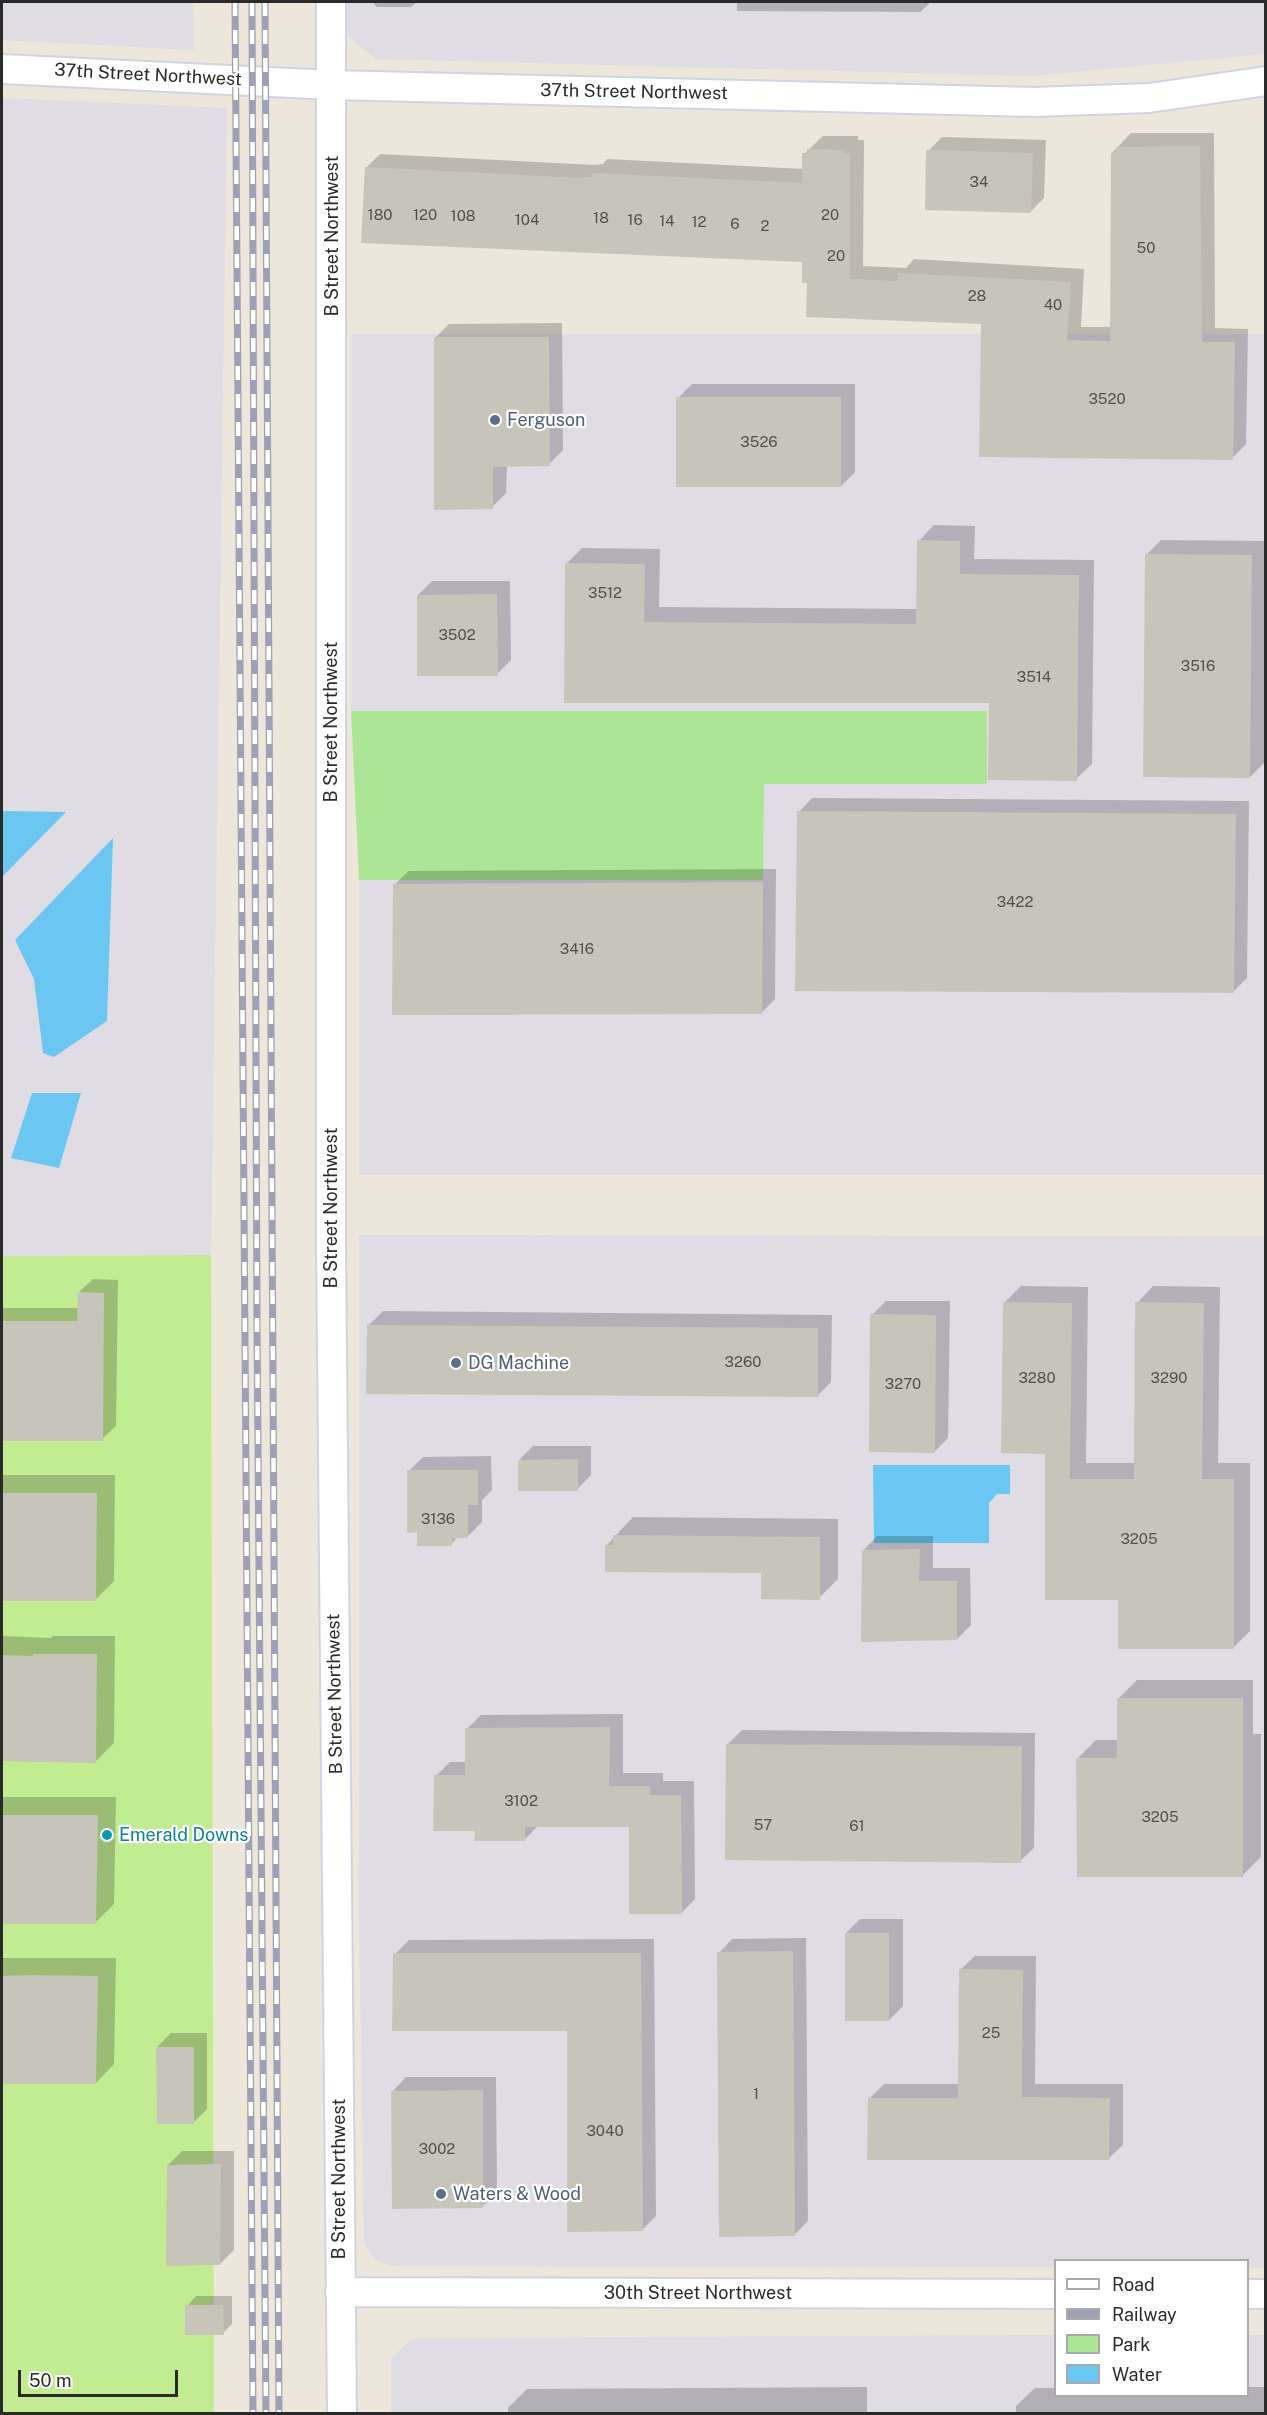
<!DOCTYPE html>
<html>
<head>
<meta charset="utf-8">
<style>
	body { margin:0 }
	#map { position:relative; width:1267px; height:2415px; overflow:hidden; background:#ece6db; font-family:"Public Sans",sans-serif }
	canvas { display:block }
	.frame { position:absolute; inset:0; border:3px solid #2a2a2a; pointer-events:none }
	.legend { position:absolute; left:1054px; top:2259px; width:195px; height:138px; box-sizing:border-box; background:#fff; border:2px solid #aaa; margin:0; padding:8px 10px; list-style:none; font-size:18px; color:#2a2a2a }
	.legend li { display:flex; align-items:center; gap:12px; height:30px }
	.legend b { width:30px; border:2px solid #aaa }
	.scale { position:absolute; left:18px; top:2370px; width:160px; height:27px; box-sizing:border-box; border:3px solid #2a2a2a; border-top:0; padding-left:8px; font-size:18px; line-height:21px; white-space:nowrap; color:#2a2a2a; -webkit-text-stroke:4px #fff; paint-order:stroke }
</style>
</head>
<body>
<div id="map">
<canvas width="1267" height="2415"></canvas>
<div class="frame"></div>
<ul class="legend">
<li><b style="height:8px;background:#fff"></b>Road</li>
<li><b style="height:8px;background:#9ea0b5"></b>Railway</li>
<li><b style="height:16px;background:#ade596"></b>Park</li>
<li><b style="height:16px;background:#6bc7f1"></b>Water</li>
</ul>
<div class="scale">50 m</div>
</div>
<script>
const g = document.querySelector('canvas').getContext('2d');
g.lineJoin = 'round';
function paint(path, color) {
  g.fillStyle = color;
  g.fill(path, 'evenodd');
}
function poly(rows) {
  const path = new Path2D();
  for (const r of rows) {
    path.moveTo(r[0], r[1]);
    for (let i = 2; i < r.length; i += 2) path.lineTo(r[i], r[i + 1]);
  }
  return path;
}
function stroke(path, color, width, dash) {
  g.strokeStyle = color;
  g.lineWidth = width;
  g.lineCap = dash ? 'butt' : 'round';
  g.setLineDash(dash || []);
  g.stroke(path);
}
function drawText(font, color, halo, rows, align = 'center') {
  g.font = font + ' "Public Sans",sans-serif';
  g.lineWidth = 4.5;
  g.setLineDash([]);
  g.textBaseline = 'middle';
  g.strokeStyle = halo;
  g.fillStyle = color;
  for (const [text, x, y, turn = 0] of rows) {
    g.save();
    g.translate(x, y);
    g.rotate((+turn || 0) * Math.PI / 180);
    g.textAlign = isNaN(turn) ? turn : align;
    if (halo) g.strokeText(text, 0, 0);
    g.fillText(text, 0, 0);
    g.restore();
  }
}
paint(poly([
	[2,2,193,2,194,50,2,40],
	[346,2,1265,2,1265,54,1032,76,376,59,346,35],
	[2,98,227,108,211,1255,2,1256],
	[351,334,1265,334,1265,1175,359,1175,359,880,763,880,763,784,987,784,987,711,351,711],
	[359,1235,1265,1236,1265,2268,1248,2268,1248,2260,1056,2260,1055,2267,391,2266,374,2259,364,2244,359,1915],
	[1055,2335,1056,2396,1248,2396,1248,2335,1265,2335,1265,2413,391,2413,391,2358,413,2338]
]), '#dfdce4');
paint(poly([
	[351,711,987,711,987,784,764,784,763,880,359,880]
]), '#ade596');
paint(poly([
	[211,1255,214,2413,2,2413,2,1256]
]), '#c1ec91');
paint(poly([
	[2,811,66,812,2,877],
	[113,838,107,1021,54,1057,43,1053,34,979,15,940],
	[32,1093,81,1093,59,1168,11,1158],
	[873,1465,1010,1465,1010,1494,997,1494,989,1503,989,1543,874,1543]
]), '#6bc7f1');
paint(poly([
	[372,2,417,2,411,7,377,7],
	[737,2,931,2,920,12,737,11],
	[1131,133,1214,133,1215,328,1248,329,1246,444,1232,458,983,322,808,282,804,261,366,168,380,154,595,165,603,164,607,159,804,169,804,154,823,136,858,136,858,140,864,140,863,266,906,268,914,259,1084,269,1081,327,1111,327,1112,153],
	[942,137,1046,140,1044,198,1030,212,928,151],
	[562,323,563,450,549,464,507,465,506,493,492,507,435,338,449,324],
	[692,384,855,384,855,472,841,486,678,398],
	[934,525,975,526,974,559,1094,560,1092,764,1076,779,991,701,565,701,567,563,582,548,660,549,659,607,918,609,919,541],
	[1161,540,1266,541,1264,763,1250,777,1147,554],
	[432,581,510,581,511,660,497,674,418,595],
	[812,798,1249,801,1247,978,1233,992,799,812],
	[776,869,775,999,761,1013,395,884,409,871],
	[93,1279,118,1280,116,1426,102,1439,2,1438,2,1308,79,1308,79,1292],
	[1021,1286,1088,1287,1086,1463,1135,1463,1137,1303,1153,1286,1220,1287,1218,1463,1250,1463,1250,1631,1234,1647,1119,1598,1046,1452,1004,1303],
	[886,1301,950,1301,948,1438,934,1452,872,1315],
	[383,1311,832,1315,831,1382,817,1396,369,1325],
	[533,1446,591,1446,591,1475,577,1489,519,1460],
	[491,1456,492,1490,482,1500,482,1522,468,1536,459,1536,451,1544,418,1531,409,1471,423,1457],
	[2,1475,115,1475,114,1581,96,1599,2,1599],
	[633,1517,838,1519,838,1579,819,1598,763,1572,607,1545],
	[877,1536,933,1536,933,1568,970,1568,971,1625,957,1639,864,1550],
	[2,1636,51,1638,53,1636,115,1636,114,1743,95,1762,2,1761],
	[1137,1680,1253,1680,1253,1734,1261,1734,1261,1857,1243,1875,1078,1758,1096,1740,1118,1740,1118,1699],
	[623,1714,623,1773,663,1773,663,1781,694,1781,695,1899,681,1913,630,1826,538,1826,524,1840,477,1830,436,1776,450,1762,467,1762,467,1729,481,1715],
	[742,1730,1035,1733,1034,1848,1020,1861,728,1744],
	[2,1797,116,1797,114,1904,95,1923,2,1923],
	[860,1919,903,1919,903,2006,889,2020,846,1933],
	[806,1938,808,2221,794,2235,719,1953,732,1939],
	[654,1939,656,2216,642,2230,568,2029,395,1954,409,1940],
	[975,1956,1036,1956,1035,2084,1123,2084,1123,2145,1109,2158,870,2098,884,2084,960,2084,961,1969],
	[2,1958,116,1958,114,2064,96,2083,2,2083],
	[171,2033,207,2033,207,2109,193,2123,157,2047],
	[406,2077,496,2077,497,2192,483,2206,393,2091],
	[182,2151,234,2151,234,2250,220,2264,168,2165],
	[196,2296,232,2296,232,2324,223,2333,187,2306],
	[867,2387,867,2414,508,2414,508,2408,527,2389],
	[1248,2387,1266,2387,1266,2414,1016,2414,1016,2406,1035,2388,1056,2388,1056,2396,1248,2396]
]), '#0003');
paint(poly([
	[1200,146,1202,342,1235,342,1233,460,979,457,981,324,806,317,807,283,802,283,802,262,361,243,365,167,581,178,581,177,591,177,592,173,802,183,802,153,807,153,807,149,844,150,844,153,850,153,850,279,898,281,898,273,1071,282,1067,340,1110,341,1111,153,1116,153,1116,147],
	[926,150,1033,153,1031,213,925,210],
	[434,337,549,337,550,466,493,467,493,509,434,510],
	[676,397,841,397,841,487,676,487],
	[917,540,960,541,960,574,1079,575,1077,781,988,780,989,703,564,703,565,563,645,564,644,622,916,624],
	[1145,554,1252,555,1250,778,1143,777],
	[497,594,498,676,417,676,417,595],
	[797,811,1236,814,1234,993,795,991],
	[763,882,762,1014,392,1015,393,884],
	[78,1292,104,1293,103,1441,2,1441,2,1321,77,1321],
	[1003,1302,1072,1303,1070,1479,1134,1479,1135,1302,1204,1303,1202,1479,1234,1479,1234,1649,1118,1649,1118,1600,1045,1600,1045,1454,1001,1453],
	[870,1314,936,1315,935,1453,869,1452],
	[367,1325,818,1328,818,1397,366,1394],
	[578,1459,578,1491,518,1491,518,1460],
	[407,1470,478,1470,478,1505,468,1505,468,1538,452,1538,452,1546,417,1546,417,1532,407,1533],
	[2,1493,97,1493,96,1601,2,1601],
	[613,1535,820,1537,820,1600,761,1599,761,1573,605,1572,605,1545,613,1545],
	[920,1549,919,1581,957,1581,957,1640,861,1642,862,1550],
	[33,1654,97,1654,96,1763,2,1761,2,1655,33,1656],
	[1117,1698,1243,1698,1243,1877,1077,1877,1076,1758,1117,1758],
	[610,1727,609,1786,650,1786,650,1795,681,1795,682,1914,629,1914,629,1827,525,1827,525,1841,474,1841,475,1831,433,1831,434,1775,465,1775,465,1728],
	[726,1744,1022,1746,1021,1863,725,1860],
	[2,1815,98,1815,96,1924,2,1924],
	[845,1933,889,1933,889,2021,845,2021],
	[793,1951,795,2236,719,2237,717,1952],
	[393,1953,641,1953,643,2231,567,2232,567,2031,392,2031],
	[959,1969,1023,1970,1022,2097,1110,2098,1109,2160,867,2160,868,2098,958,2098],
	[32,1975,98,1976,96,2084,2,2084,2,1976],
	[156,2047,194,2047,194,2124,157,2124],
	[483,2090,483,2208,392,2209,391,2091],
	[221,2164,220,2265,166,2266,167,2165],
	[185,2305,223,2305,224,2335,185,2335]
]), '#c7c4ba');
const secondary = poly([
	[331,2,331,1245,342,2414],
	[2,69,332,85,1034,102,1149,98,1266,81],
	[340,2292,1056,2294],
	[1248,2294,1266,2294]
]);
stroke(secondary, '#d0d3e3', 32);
stroke(secondary, '#fff', 28);
const rail = poly([
	[235,2,253,2414],
	[252,2,257,1325,266,2414],
	[265,2,279,2414]
]);
stroke(rail, '#9ea0b5', 7);
stroke(rail, '#fff', 4.5, [14]);
for (const [x, y, r, color] of [
	[495,420,6,"#5c6f8a"],
	[456,1363,6,"#5c6f8a"],
	[107,1835,6,"#0f9aa8"],
	[441,2194,6,"#5c6f8a"]
]) {
  const dot = new Path2D();
  dot.arc(x, y, r, 0, 2 * Math.PI);
  g.fillStyle = color;
  g.fill(dot);
  stroke(dot, '#fff', 2);
}
drawText('15px', '#51504e', null, [
	["34",979,182],
	["180",380,215],
	["120",425,215],
	["20",830,215],
	["108",463,216],
	["18",601,218],
	["104",527,220],
	["16",635,220],
	["14",667,221],
	["12",699,222],
	["6",735,224],
	["2",765,226],
	["50",1146,248],
	["20",836,256],
	["28",977,296],
	["40",1053,305],
	["3520",1107,399],
	["3526",759,442],
	["3512",605,593],
	["3502",457,635],
	["3516",1198,666],
	["3514",1034,677],
	["3422",1015,902],
	["3416",577,949],
	["3260",743,1362],
	["3280",1037,1378],
	["3290",1169,1378],
	["3270",903,1384],
	["3136",438,1519],
	["3205",1139,1539],
	["3102",521,1801],
	["3205",1160,1817],
	["57",763,1825],
	["61",857,1826],
	["25",991,2033],
	["1",756,2094],
	["3040",605,2131],
	["3002",437,2149]
]);
drawText('18px', '#2a2a2a', '#fff', [
	["37th Street Northwest",148,75,3],
	["37th Street Northwest",634,92,1],
	["B Street Northwest",332,236,-90],
	["B Street Northwest",331,722,-90],
	["B Street Northwest",331,1208,-90],
	["B Street Northwest",335,1694,-91],
	["B Street Northwest",339,2179,-90],
	["30th Street Northwest",698,2293]
]);
drawText('18px', '#4e5e75', '#fff', [
	["Ferguson",507,420],
	["DG Machine",468,1363],
	["Waters & Wood",453,2194]
], 'left');
drawText('18px', '#0d838f', '#fff', [
	["Emerald Downs",119,1835]
], 'left');
</script>
</body>
</html>
